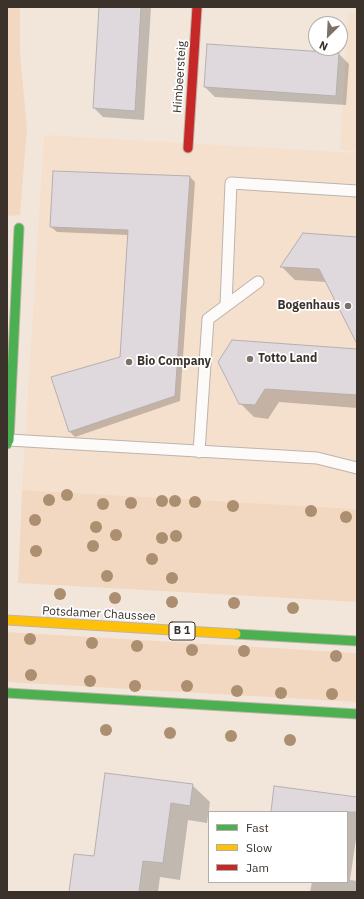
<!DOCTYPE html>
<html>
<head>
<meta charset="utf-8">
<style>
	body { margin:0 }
	#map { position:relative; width:364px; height:899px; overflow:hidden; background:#f2e6db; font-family:"IBM Plex Sans",sans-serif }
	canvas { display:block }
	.frame { position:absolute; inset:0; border:8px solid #3b322b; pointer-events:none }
	.legend { position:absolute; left:208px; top:811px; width:140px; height:72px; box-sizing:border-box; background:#fff; border:1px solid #b1adaa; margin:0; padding:5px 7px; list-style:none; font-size:12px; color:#3b322b }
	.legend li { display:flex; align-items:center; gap:8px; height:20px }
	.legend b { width:20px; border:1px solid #b1adaa }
	.north { position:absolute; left:308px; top:16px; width:40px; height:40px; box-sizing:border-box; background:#fff; border:1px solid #b1adaa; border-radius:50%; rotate:204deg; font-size:11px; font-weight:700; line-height:16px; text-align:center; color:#3b322b }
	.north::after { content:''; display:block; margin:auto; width:14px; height:18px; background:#7b7169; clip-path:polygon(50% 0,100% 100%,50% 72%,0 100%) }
</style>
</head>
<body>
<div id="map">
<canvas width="364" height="899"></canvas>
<div class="frame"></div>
<ul class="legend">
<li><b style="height:5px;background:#4caf50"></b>Fast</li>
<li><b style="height:5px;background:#ffc107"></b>Slow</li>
<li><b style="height:5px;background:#c62828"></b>Jam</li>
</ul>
<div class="north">N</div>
</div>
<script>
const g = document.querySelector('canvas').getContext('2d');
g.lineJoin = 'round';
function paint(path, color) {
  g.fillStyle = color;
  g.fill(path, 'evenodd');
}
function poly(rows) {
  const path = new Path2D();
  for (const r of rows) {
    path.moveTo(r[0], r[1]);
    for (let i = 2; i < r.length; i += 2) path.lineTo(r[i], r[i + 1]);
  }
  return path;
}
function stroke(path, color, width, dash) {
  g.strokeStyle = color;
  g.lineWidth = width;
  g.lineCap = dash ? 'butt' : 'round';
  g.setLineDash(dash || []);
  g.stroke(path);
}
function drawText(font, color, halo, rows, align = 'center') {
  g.font = font + ' "IBM Plex Sans",sans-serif';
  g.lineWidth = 3.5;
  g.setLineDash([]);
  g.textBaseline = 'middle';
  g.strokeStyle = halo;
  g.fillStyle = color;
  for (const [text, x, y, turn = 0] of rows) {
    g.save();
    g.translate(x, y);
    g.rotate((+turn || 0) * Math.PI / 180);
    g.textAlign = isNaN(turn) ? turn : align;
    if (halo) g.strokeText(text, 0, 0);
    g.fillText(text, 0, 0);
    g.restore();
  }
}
paint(poly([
	[348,13,357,14,357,151,340,150],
	[44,135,357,153,357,509,22,490]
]), '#f5e0cd');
paint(poly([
	[7,7,20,7,20,52,27,129,20,215,7,216],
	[22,490,357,509,357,602,18,583],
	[7,632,357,653,357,702,7,682]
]), '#f3d8c1');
paint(poly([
	[100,7,151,7,144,120,103,117,94,108],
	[339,54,349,64,346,105,215,97,205,87],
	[190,177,195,182,180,401,75,437,70,432,121,358,128,235,57,232,51,227],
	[357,238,357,341,327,282,295,280,282,267],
	[357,350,357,408,279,402,268,419,254,417,240,403,219,362],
	[192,785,210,802,207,823,188,820,180,880,160,877,158,892,70,892,95,857],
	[357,798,357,832,350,880,357,881,357,892,310,892,312,882,347,882,347,812,272,812]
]), '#0003');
const building = poly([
	[99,7,141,7,135,111,93,108,99,7],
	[207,44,339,53,336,96,204,87,207,44],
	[53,171,190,176,175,396,69,432,51,377,120,357,128,230,50,227,53,171],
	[303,233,357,237,357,344,319,269,280,267,303,233],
	[232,340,357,349,357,395,265,389,255,405,239,404,218,362,232,340],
	[105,773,193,784,190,806,171,803,163,863,143,861,139,892,69,892,74,854,94,856,105,773],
	[274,786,357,797,357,812,271,812,274,786]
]);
paint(building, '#dfd9de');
stroke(building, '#b5b0b0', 1);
const lane = poly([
	[226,305,231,183,357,191],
	[9,440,317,458,357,468],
	[199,452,208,319,258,282]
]);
const fast = poly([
	[7,444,9,440,19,228],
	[236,634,357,641],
	[7,693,357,714]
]);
const slow = poly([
	[7,620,236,634]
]);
const jam = poly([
	[188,148,197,7]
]);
stroke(lane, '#bdb4ab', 13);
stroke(fast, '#bdb4ab', 11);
stroke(slow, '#bdb4ab', 11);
stroke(jam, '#bdb4ab', 11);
stroke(lane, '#fdfbfa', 11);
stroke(fast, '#4caf50', 9);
stroke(slow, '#ffc107', 9);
stroke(jam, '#c62828', 9);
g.fillStyle = '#ac8e70';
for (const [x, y] of [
	[67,495],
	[49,500],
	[162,501],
	[175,501],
	[195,502],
	[131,503],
	[103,504],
	[233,506],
	[311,511],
	[346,517],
	[35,520],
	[96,527],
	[116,535],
	[176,536],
	[162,538],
	[93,546],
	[36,551],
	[152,559],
	[107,576],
	[172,578],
	[60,594],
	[115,598],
	[172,602],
	[234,603],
	[293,608],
	[30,639],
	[92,643],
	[137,646],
	[192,650],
	[244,651],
	[336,656],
	[31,675],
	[90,681],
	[135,686],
	[187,686],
	[237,691],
	[281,693],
	[332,694],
	[106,730],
	[170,733],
	[231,736],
	[290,740]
]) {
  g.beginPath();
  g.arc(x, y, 6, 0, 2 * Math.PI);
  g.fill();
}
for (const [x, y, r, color] of [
	[348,306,4,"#7b7169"],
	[250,359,4,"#7b7169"],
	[129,362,4,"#7b7169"]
]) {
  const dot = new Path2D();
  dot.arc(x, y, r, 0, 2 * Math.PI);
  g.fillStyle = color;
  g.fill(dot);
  stroke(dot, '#fff', 1.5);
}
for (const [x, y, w] of [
	[182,631,26]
]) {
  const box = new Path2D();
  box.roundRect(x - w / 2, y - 9, w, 18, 3);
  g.fillStyle = '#fff';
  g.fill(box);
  stroke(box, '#3b322b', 1);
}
drawText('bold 11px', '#3b322b', null, [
	["B 1",182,631]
]);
drawText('12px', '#3b322b', '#fff', [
	["Himbeersteig",180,77,-86],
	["Potsdamer Chaussee",99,614,3]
]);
drawText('bold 12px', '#3b322b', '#fff', [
	["Bogenhaus",340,306,"right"],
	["Totto Land",258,359],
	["Bio Company",137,362]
], 'left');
</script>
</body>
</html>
